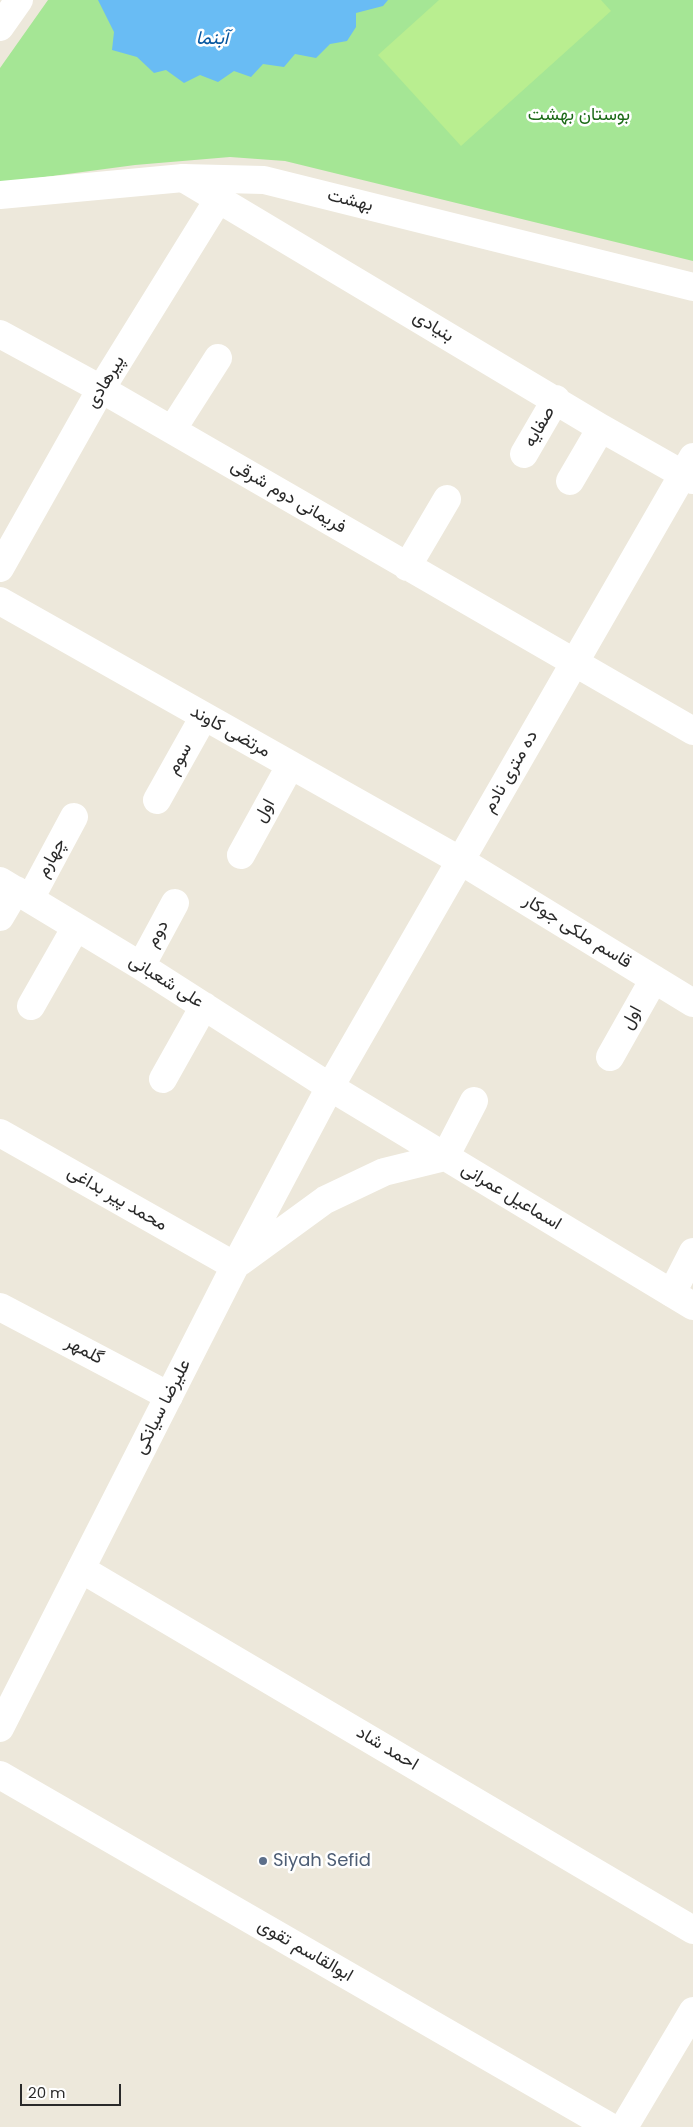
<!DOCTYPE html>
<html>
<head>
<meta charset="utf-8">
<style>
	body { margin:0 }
	#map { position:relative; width:693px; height:2127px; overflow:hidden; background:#ede8db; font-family:Poppins,sans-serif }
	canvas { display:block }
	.scale { position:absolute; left:20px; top:2084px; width:101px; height:22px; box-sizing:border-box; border:2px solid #2a2a2a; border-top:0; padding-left:6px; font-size:15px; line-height:18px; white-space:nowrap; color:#2a2a2a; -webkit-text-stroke:4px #fff; paint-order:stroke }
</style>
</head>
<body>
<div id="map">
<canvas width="693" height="2127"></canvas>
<div class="scale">20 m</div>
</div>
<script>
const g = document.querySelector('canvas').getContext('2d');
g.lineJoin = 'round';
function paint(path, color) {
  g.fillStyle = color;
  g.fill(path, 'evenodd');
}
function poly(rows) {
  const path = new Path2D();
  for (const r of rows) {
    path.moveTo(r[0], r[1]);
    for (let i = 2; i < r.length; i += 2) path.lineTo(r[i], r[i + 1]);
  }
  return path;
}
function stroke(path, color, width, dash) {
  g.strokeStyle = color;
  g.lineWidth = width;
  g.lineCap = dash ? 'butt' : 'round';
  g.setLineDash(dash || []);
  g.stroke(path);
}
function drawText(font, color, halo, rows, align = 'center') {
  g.font = font + ' Poppins,Vazirmatn,sans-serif';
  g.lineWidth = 5;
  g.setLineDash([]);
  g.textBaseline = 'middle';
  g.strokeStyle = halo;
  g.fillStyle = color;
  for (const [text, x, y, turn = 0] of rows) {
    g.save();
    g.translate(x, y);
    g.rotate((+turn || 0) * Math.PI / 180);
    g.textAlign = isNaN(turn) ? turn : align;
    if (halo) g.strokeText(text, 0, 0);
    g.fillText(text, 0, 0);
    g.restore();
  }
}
paint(poly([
	[48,0,693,0,693,261,285,161,230,157,135,165,0,183,0,68]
]), '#a5e695');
paint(poly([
	[439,0,601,0,611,11,461,146,378,55]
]), '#b9ee90');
paint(poly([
	[98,0,388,0,383,6,356,13,356,27,347,41,330,44,316,58,295,54,284,67,263,64,251,77,234,71,218,82,200,75,184,83,166,70,154,73,137,57,112,50,114,32]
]), '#69bcf4');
stroke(poly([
	[183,178,601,428,693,480],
	[0,334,101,389,693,731],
	[172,430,218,358],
	[524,454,556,399],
	[570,481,601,428],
	[407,567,447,499],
	[0,568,101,389,218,200],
	[0,601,461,861,693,1003],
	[157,800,203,718],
	[241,855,290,766],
	[0,881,141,966,330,1087,693,457],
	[30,899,74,817],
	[0,917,16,890],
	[141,966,175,903],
	[31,1006,76,927],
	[610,1057,654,979],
	[163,1079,204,1006],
	[0,1133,235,1266],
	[445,1157,474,1101],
	[672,1293,693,1252],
	[0,1307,169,1396],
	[81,1569,693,1930],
	[0,1775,610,2127]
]), '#fff', 28);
stroke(poly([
	[0,27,19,0],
	[0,195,183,178,264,180,693,287],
	[240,1262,325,1200,384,1172,445,1157],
	[0,1728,235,1266,330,1087,693,1306],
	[624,2127,693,2011]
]), '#fff', 28);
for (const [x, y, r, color] of [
	[263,1861,5,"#5c6f8a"]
]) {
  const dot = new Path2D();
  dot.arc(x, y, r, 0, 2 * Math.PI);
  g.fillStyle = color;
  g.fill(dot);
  stroke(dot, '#fff', 2);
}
drawText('18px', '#1c6a17', '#fff', [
	["بوستان بهشت",579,115]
]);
drawText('18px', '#2a2a2a', '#fff', [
	["بهشت",350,201,14],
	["بنیادی",433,327,31],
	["پیرهادی",106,382,-59],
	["صفایه",540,427,-60],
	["فریمانی دوم شرقی",288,497,30],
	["مرتضی کاوند",230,732,29],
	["سوم",180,759,-61],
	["ده متری نادم",511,772,-60],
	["اول",265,811,-61],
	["چهارم",52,858,-61],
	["قاسم ملکی جوکار",577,932,32],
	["دوم",158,934,-61],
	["علی شعبانی",166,982,32],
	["اول",632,1018,-61],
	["اسماعیل عمرانی",511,1197,31],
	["محمد پیر بداغی",117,1199,30],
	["گلمهر",84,1351,28],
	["علیرضا سیانکی",163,1407,-63],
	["احمد شاد",387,1749,31],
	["ابوالقاسم تقوی",305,1951,30]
]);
drawText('18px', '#4e5e75', '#fff', [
	["Siyah Sefid",273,1861]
], 'left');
drawText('italic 19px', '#0757a0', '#fff', [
	["آبنما",212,39]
]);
</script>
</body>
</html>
